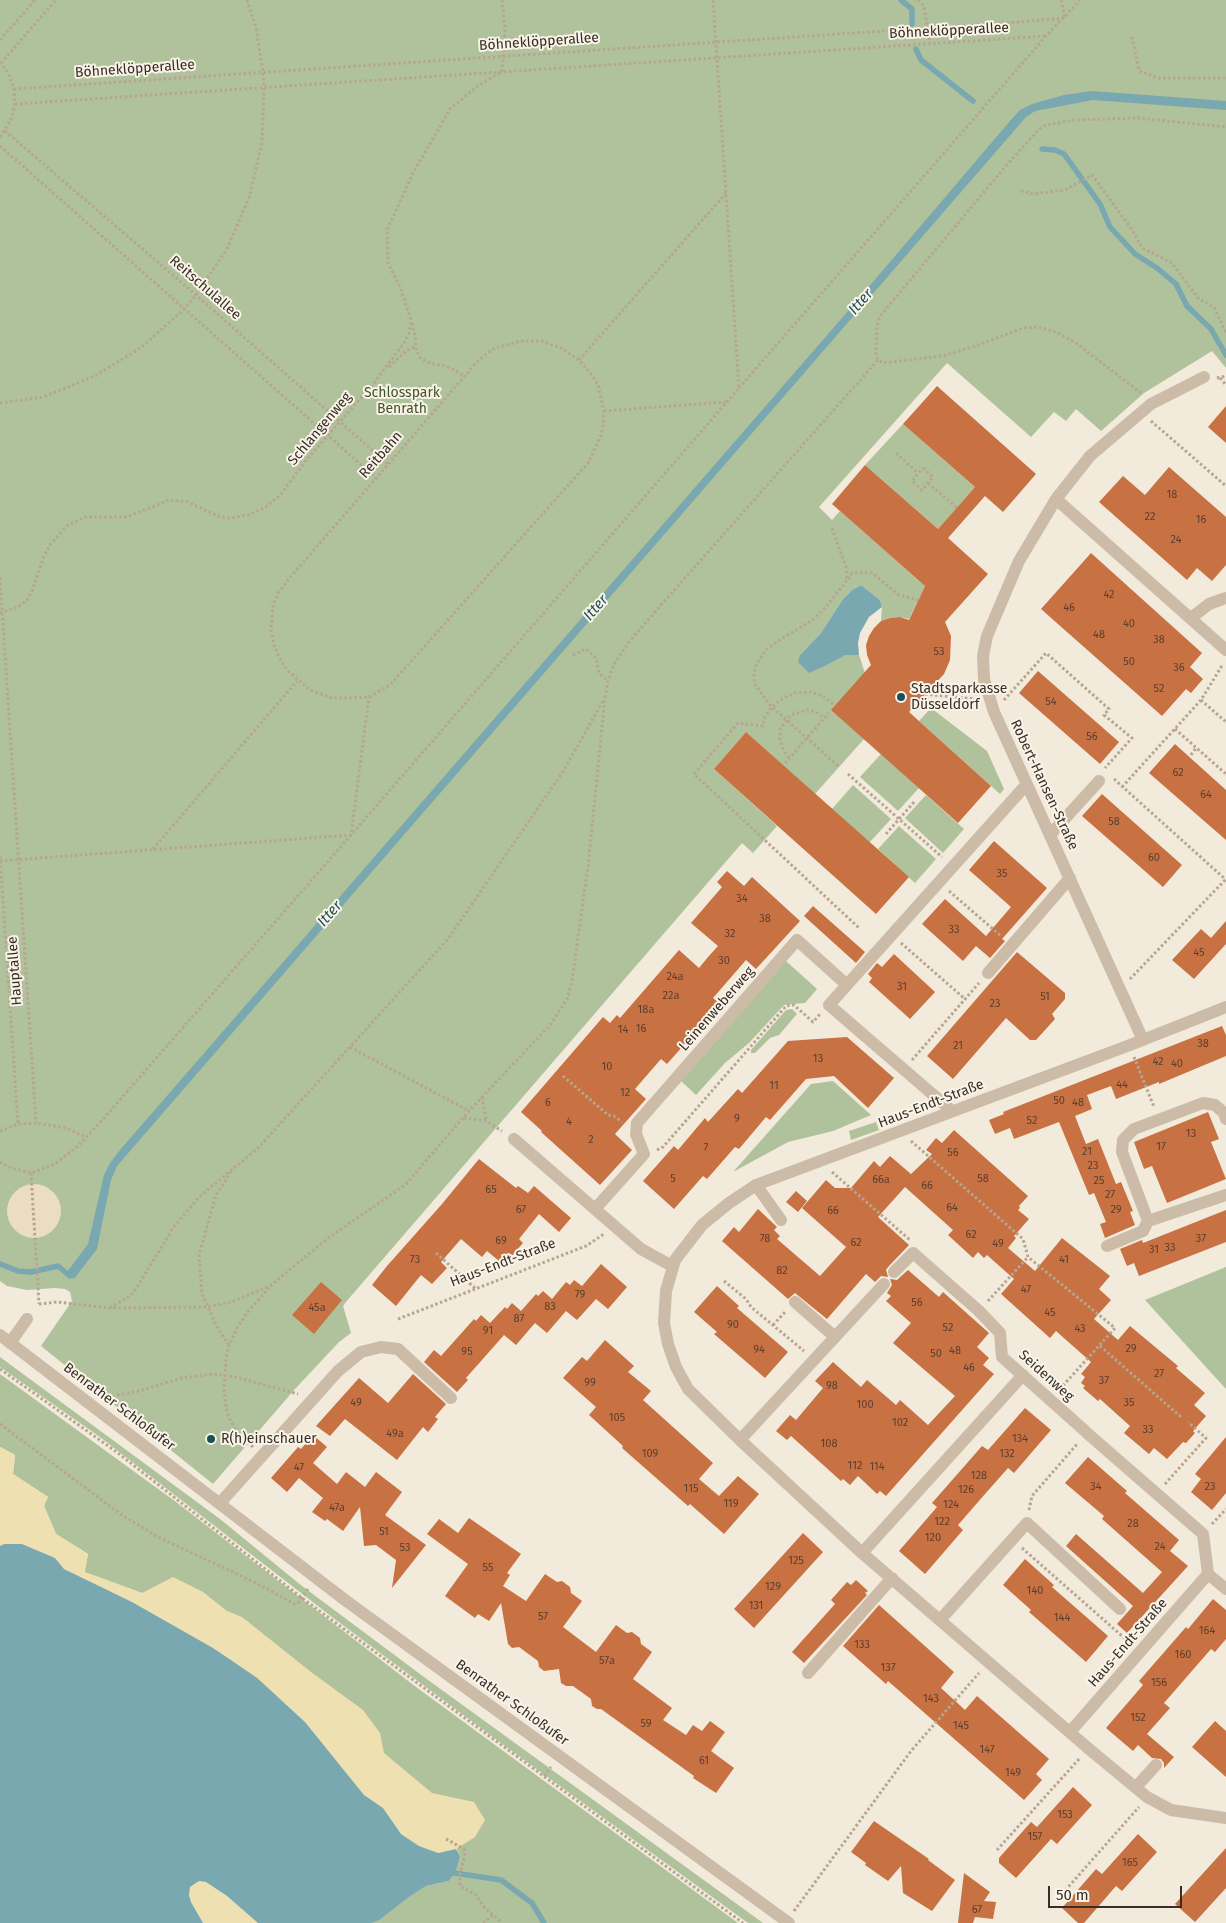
<!DOCTYPE html>
<html>
<head>
<meta charset="utf-8">
<style>
	body { margin:0 }
	#map { position:relative; width:1226px; height:1923px; overflow:hidden; background:#f2eadb; font-family:"Fira Sans",sans-serif }
	canvas { display:block }
	.scale { position:absolute; left:1048px; top:1886px; width:134px; height:22px; box-sizing:border-box; border:2px solid #372e28; border-top:0; padding-left:6px; font-size:15px; line-height:18px; white-space:nowrap; color:#372e28; -webkit-text-stroke:4px #faf3e8; paint-order:stroke }
</style>
</head>
<body>
<div id="map">
<canvas width="1226" height="1923"></canvas>
<div class="scale">50 m</div>
</div>
<script>
const g = document.querySelector('canvas').getContext('2d');
g.lineJoin = 'round';
function paint(path, color) {
  g.fillStyle = color;
  g.fill(path, 'evenodd');
}
function poly(rows) {
  const path = new Path2D();
  for (const r of rows) {
    if (r.length === 3) {
      path.moveTo(r[0] + r[2], r[1]);
      path.arc(r[0], r[1], r[2], 0, 2 * Math.PI);
      continue;
    }
    path.moveTo(r[0], r[1]);
    for (let i = 2; i < r.length; i += 2) path.lineTo(r[i], r[i + 1]);
  }
  return path;
}
function stroke(path, color, width, dash) {
  g.strokeStyle = color;
  g.lineWidth = width;
  g.lineCap = dash ? 'butt' : 'round';
  g.setLineDash(dash || []);
  g.stroke(path);
}
function drawText(font, color, halo, rows, align = 'center') {
  g.font = font + ' "Fira Sans",sans-serif';
  g.lineWidth = 4;
  g.setLineDash([]);
  g.textBaseline = 'middle';
  g.strokeStyle = halo;
  g.fillStyle = color;
  for (const [text, x, y, turn = 0] of rows) {
    g.save();
    g.translate(x, y);
    g.rotate((+turn || 0) * Math.PI / 180);
    g.textAlign = isNaN(turn) ? turn : align;
    if (halo) g.strokeText(text, 0, 0);
    g.fillText(text, 0, 0);
    g.restore();
  }
}
paint(poly([
	[0,0,1226,0,1226,368,1212,351,1144,393,1101,431,1076,409,1066,421,1054,412,1031,437,947,363,819,507,832,520,840,511,925,586,909,619,900,617,890,618,881,621,882,607,880,600,861,585,852,590,843,599,821,633,800,655,827,665,846,655,859,655,865,673,864,739,815,794,746,732,714,769,777,826,753,853,742,843,345,1303,343,1306,351,1333,339,1342,295,1389,213,1484,41,1346,72,1301,70,1292,65,1289,55,1288,27,1290,7,1286,0,1281],
	[903,424,975,487,938,529,865,465],
	[931,708,987,751,1004,789,1000,794,919,721],
	[881,754,919,788,898,811,860,777],
	[853,785,891,819,869,843,832,809],
	[926,795,964,829,943,853,905,818],
	[899,826,936,859,915,883,878,849],
	[786,961,817,989,805,1003,784,1005,749,1043,725,1063,696,1095,681,1081],
	[792,1009,797,1014,779,1035,770,1038,755,1053,751,1053,751,1050,786,1010],
	[833,1081,871,1115,833,1131,788,1142,733,1172,811,1084],
	[876,1122,879,1130,851,1140,849,1131],
	[1226,1267,1226,1389,1145,1300],
	[0,1357,220,1519,302,1586,424,1677,763,1923,748,1923,505,1746,332,1617,100,1437,0,1367],
	[0,1374,176,1502,416,1687,738,1923,356,1923,426,1886,449,1881,460,1856,447,1827,142,1593,84,1572,88,1554,56,1534,44,1506,48,1497,13,1474,15,1455,0,1447]
]), '#b0c29b');
paint(poly([
	[0,1447,15,1455,13,1474,48,1497,44,1506,56,1534,88,1554,85,1572,142,1593,173,1577,203,1592,227,1611,242,1617,311,1672,363,1710,380,1733,384,1753,432,1793,474,1802,485,1820,475,1837,456,1849,438,1853,419,1846,401,1834,383,1808,364,1795,305,1722,257,1678,213,1648,132,1602,64,1569,55,1558,22,1544,4,1544,0,1546],
	[199,1881,206,1882,227,1896,258,1923,203,1923,191,1902,189,1895,190,1887]
]), '#eee0b1');
paint(poly([
	[34,1211,27]
]), '#ebddc2');
paint(poly([
	[1092,91,1226,101,1226,110,1093,100,1035,111,1026,117,117,1166,111,1180,97,1249,74,1279,67,1272,88,1244,104,1175,110,1163,120,1150,855,303,1010,121,1020,110,1032,104,1064,95],
	[861,585,880,600,882,607,869,617,860,633,858,643,859,655,846,655,827,665,809,673,798,662,800,655,821,633,843,599,852,590],
	[4,1544,22,1544,55,1558,64,1569,132,1602,213,1648,257,1678,305,1722,364,1795,383,1808,401,1834,419,1846,438,1853,456,1849,460,1856,456,1870,449,1881,426,1886,410,1896,379,1920,371,1923,258,1923,227,1896,206,1882,199,1881,190,1887,189,1895,191,1902,203,1923,0,1923,0,1546]
]), '#79a8b0');
stroke(poly([
	[901,0,912,9,912,24],
	[916,49,921,60,973,101],
	[1042,149,1055,150,1064,154,1100,204,1110,227,1135,254,1157,268,1176,284,1187,306,1211,329,1226,355],
	[0,1264,18,1271,31,1272,58,1266,70,1276],
	[448,1872,501,1880,532,1903,544,1923]
]), '#79a8b0', 5.5);
paint(poly([
	[937,386,1036,474,1003,512,985,496,948,538,988,574,945,622,951,636,950,660,944,674,909,712,991,786,958,823,831,710,871,665,867,655,866,645,869,636,874,628,881,621,890,618,900,617,909,620,925,586,832,504,865,465,938,529,975,487,903,424],
	[1226,406,1226,443,1208,427],
	[1169,467,1226,517,1226,565,1212,581,1197,568,1187,580,1099,502,1123,476,1145,495],
	[1091,553,1202,653,1190,667,1203,679,1191,693,1186,689,1162,716,1041,609],
	[1038,671,1119,742,1100,764,1019,693],
	[746,732,909,877,876,914,714,769],
	[1175,744,1226,790,1226,840,1149,773],
	[1102,794,1182,865,1163,887,1082,816],
	[994,841,1047,888,1002,939,1005,941,990,958,976,946,963,961,922,924,945,899,986,936,1011,907,969,870],
	[727,871,744,886,752,877,800,921,756,969,746,960,713,998,720,1004,667,1064,661,1059,635,1089,646,1099,615,1134,632,1150,600,1185,541,1132,542,1131,521,1112,603,1017,610,1023,617,1015,620,1018,679,950,699,968,708,957,718,946,691,923,722,887,717,882],
	[813,906,865,952,856,963,804,916],
	[1226,921,1226,944,1194,979,1172,960,1201,929,1211,938],
	[1017,952,1065,993,1065,999,1052,1014,1055,1019,1036,1040,1030,1040,1006,1018,953,1079,927,1056],
	[894,954,935,992,910,1019,869,982,872,978,868,974,877,963,882,967],
	[1222,1026,1226,1035,1226,1056,1159,1084,1159,1082,1116,1099,1111,1086,1087,1095,1092,1109,1075,1116,1086,1144,1098,1139,1116,1184,1121,1182,1133,1211,1130,1212,1135,1225,1105,1238,1100,1224,1106,1222,1094,1193,1089,1195,1059,1122,1014,1139,1010,1128,995,1134,989,1120,1004,1114,1003,1112],
	[847,1037,894,1078,868,1108,834,1076,806,1079,770,1120,766,1117,739,1149,735,1147,707,1179,703,1176,674,1209,643,1181,674,1146,678,1150,705,1118,708,1122,738,1089,742,1093,788,1041],
	[1208,1112,1219,1139,1211,1142,1226,1179,1167,1203,1152,1166,1144,1169,1134,1142],
	[954,1130,1028,1196,1019,1206,1020,1208,1018,1210,1029,1219,1014,1236,1016,1238,1008,1248,1035,1271,1062,1238,1110,1276,1099,1289,1111,1300,1094,1319,1118,1340,1130,1326,1178,1366,1176,1368,1205,1393,1194,1405,1206,1416,1193,1431,1195,1433,1186,1443,1183,1442,1167,1459,1154,1448,1149,1454,1124,1433,1130,1426,1100,1399,1098,1401,1083,1388,1085,1386,1081,1383,1085,1377,1081,1374,1091,1362,1056,1331,1050,1338,1001,1294,1014,1279,987,1255,984,1258,978,1252,973,1258,948,1235,953,1230,905,1187,878,1217,909,1245,888,1267,886,1270,888,1277,881,1276,875,1282,866,1274,827,1319,795,1293,788,1299,722,1241,734,1227,739,1232,758,1209,777,1227,774,1230,780,1236,777,1239,820,1276,846,1247,802,1208,826,1180,835,1188,851,1188,874,1161,880,1167,890,1156,911,1174,932,1154,926,1150,936,1138,942,1143],
	[479,1159,516,1188,518,1186,528,1193,534,1186,571,1218,559,1232,539,1214,519,1239,523,1243,504,1265,487,1251,482,1257,461,1239,441,1262,447,1268,432,1284,421,1275,396,1306,372,1285,387,1266,442,1204],
	[796,1191,807,1201,798,1212,786,1202],
	[1226,1210,1226,1242,1139,1276,1134,1263,1127,1266,1120,1249,1142,1240,1143,1243],
	[601,1264,627,1287,608,1309,596,1299,577,1320,566,1311,547,1333,535,1323,516,1345,504,1335,466,1378,468,1380,457,1392,424,1362,434,1350,441,1356,474,1319,476,1321,481,1315,490,1323,505,1307,507,1309,512,1303,521,1311,536,1294,538,1296,543,1291,552,1299,566,1282,570,1285,574,1280,582,1286],
	[908,1270,939,1297,943,1292,989,1333,977,1347,989,1358,983,1365,994,1374,886,1496,880,1491,877,1494,858,1476,850,1485,843,1479,841,1481,791,1436,787,1440,776,1431,790,1415,796,1420,823,1388,815,1381,833,1362,861,1387,867,1380,896,1405,900,1400,928,1425,955,1396,893,1343,911,1323,886,1301,891,1296,887,1293,892,1285,890,1279,897,1280],
	[321,1282,342,1300,314,1334,292,1315],
	[717,1286,739,1306,737,1308,788,1352,765,1378,714,1334,717,1332,694,1312],
	[605,1340,634,1366,628,1372,651,1391,643,1400,713,1463,699,1479,719,1496,738,1476,759,1494,724,1534,690,1504,688,1506,622,1448,623,1446,589,1415,596,1407,563,1378,582,1357,587,1361],
	[413,1374,446,1404,435,1417,438,1419,428,1432,423,1427,397,1460,345,1419,330,1436,316,1426,359,1378,388,1403],
	[1025,1408,1051,1430,1014,1473,1008,1468,985,1494,958,1525,963,1530,925,1574,899,1551,937,1507,932,1503,982,1446,988,1450],
	[313,1435,327,1447,313,1463,337,1484,346,1472,365,1487,376,1472,402,1492,385,1515,426,1545,392,1588,396,1560,376,1545,364,1546,360,1507,343,1531,327,1519,325,1521,312,1512,323,1498,299,1478,287,1492,271,1478,298,1447,301,1449],
	[1226,1437,1226,1493,1212,1510,1191,1492,1201,1479,1195,1474],
	[1088,1457,1127,1491,1125,1493,1179,1540,1170,1551,1188,1566,1127,1633,1117,1624,1133,1606,1066,1546,1076,1534,1143,1593,1162,1572,1102,1519,1104,1516,1065,1483],
	[469,1518,521,1554,507,1573,510,1575,503,1586,526,1601,545,1574,557,1582,562,1581,570,1587,571,1593,582,1601,563,1627,596,1652,616,1625,627,1633,632,1632,640,1638,641,1644,652,1652,633,1679,672,1708,663,1720,686,1735,693,1725,702,1731,710,1721,725,1732,711,1751,734,1768,716,1793,693,1778,694,1776,601,1709,597,1709,592,1706,591,1699,573,1686,566,1686,561,1683,559,1669,544,1671,539,1667,538,1661,519,1647,512,1648,508,1644,501,1603,489,1621,478,1614,475,1618,445,1596,468,1564,427,1534,439,1519,458,1533],
	[803,1533,823,1552,754,1628,734,1609],
	[1025,1559,1054,1585,1052,1587,1108,1636,1086,1662,1029,1612,1031,1610,1003,1585],
	[856,1580,868,1591,865,1593,867,1595,804,1663,792,1652,835,1604,831,1600,847,1582,851,1585],
	[1213,1599,1226,1610,1226,1639,1215,1652,1211,1649,1164,1703,1170,1708,1147,1734,1174,1757,1164,1768,1164,1763,1161,1759,1152,1758,1138,1745,1133,1751,1106,1728,1143,1685,1139,1681,1186,1627,1188,1629],
	[879,1605,954,1672,941,1688,965,1710,977,1696,1049,1759,1036,1774,1042,1780,1024,1800,888,1681,886,1684,843,1646],
	[1215,1721,1226,1731,1226,1777,1192,1747],
	[1073,1787,1092,1805,1057,1844,1051,1839,1016,1878,999,1863,999,1858,1031,1822,1037,1827],
	[874,1821,929,1859,928,1860,955,1880,932,1911,903,1893,901,1866,888,1881,865,1865,866,1863,851,1852],
	[1138,1834,1157,1852,1122,1891,1116,1886,1084,1923,1078,1923,1062,1908,1096,1869,1102,1874],
	[1226,1848,1226,1888,1195,1922,1175,1904],
	[964,1873,990,1892,984,1901,996,1902,993,1919,975,1917,973,1923,958,1923]
]), '#c87143');
stroke(poly([
	[918,0,924,6,930,43],
	[1061,0,1065,17],
	[1132,37,1139,71,1158,78,1226,78],
	[0,40,35,0],
	[1,63,56,0],
	[14,89,1018,22,1065,18],
	[15,104,1046,36],
	[5,131,196,295,388,464],
	[0,137,12,118,15,104,14,89,9,75,1,63],
	[0,146,376,478],
	[1021,191,1033,194,1065,190,1092,175,1133,231,1142,248,1172,263,1199,299,1214,307,1226,333],
	[412,323,415,335,416,350,421,359,433,364,446,366,465,376],
	[521,341,541,341,561,348,579,360,592,375,598,385,604,411,603,426,600,438,588,463,390,685,369,697,348,698,332,698,310,690,287,670,279,657,274,645,271,631,272,617,273,605,279,592,288,580,476,363,485,355,495,348,521,341],
	[579,360,727,192],
	[389,367,406,351,416,346],
	[1217,378,1226,376],
	[1220,378,1226,385],
	[739,388,1046,36,1080,0],
	[1141,393,1076,343,1056,332,1038,327,1023,328,979,345,942,356,883,363,878,360,876,355,877,326,880,316,1005,167,1039,129,1046,125,1074,120,1138,118,1226,127],
	[0,403,43,397,95,376,142,347,184,309,196,295,227,249,249,198,262,143,264,88,263,72,256,28,247,0],
	[604,411,726,402],
	[1151,421,1226,486],
	[896,453,918,473],
	[923,468,933,477,922,490,912,481,923,468],
	[928,483,957,508],
	[832,528,846,567,847,580,826,607,811,621,781,639,766,650,756,665,754,674,754,683,770,705,839,767],
	[0,578,36,1123],
	[848,579,851,574,859,572,872,573,899,595,918,600],
	[0,613,18,607,27,600,32,591,44,556,50,545,67,526,85,517,127,517,169,500,188,502,220,517,230,518,248,515,266,507,281,494,307,459,374,383,404,343,409,333,411,320,400,287,388,263,387,230,413,173,450,109,479,85,502,72,505,31,502,0],
	[573,655,586,649,596,658,599,673,608,681],
	[925,694,975,699],
	[1004,700,1046,653,1109,709,1104,715,1132,738,1105,768],
	[1201,700,1226,722],
	[833,704,823,696,811,692,795,693,783,698,772,707,765,717,763,726,738,723,694,774,859,928],
	[1175,729,1226,774],
	[1191,755,1196,748],
	[789,758,783,749,780,739,780,730,787,720,791,715,807,710,816,712,824,718],
	[785,763,829,713],
	[848,774,942,857],
	[1114,779,1225,879],
	[1122,787,1201,700,1223,664],
	[886,834,914,802],
	[153,849,297,681],
	[0,856,18,1124],
	[0,861,351,835,739,388,713,0],
	[949,891,1001,936],
	[901,943,965,999],
	[1130,979,1226,879],
	[350,1047,469,1111],
	[1134,1057,1154,1107],
	[912,1060,979,983],
	[563,1076,608,1115,614,1116,622,1122],
	[482,1097,486,1121],
	[464,1118,486,1121,502,1131],
	[0,1131,18,1124,36,1123,66,1128,86,1137],
	[911,1141,1023,1239,1028,1257,1115,1328,1059,1390],
	[657,1150,663,1147,786,1006,794,1005,813,1022,820,1014],
	[0,1162,11,1168,31,1173,55,1164,78,1146,97,1126,351,835,369,697],
	[832,1172,910,1240],
	[31,1173,39,1304],
	[436,1253,476,1289],
	[724,1281,746,1299,751,1307,804,1351],
	[988,1301,1028,1257],
	[39,1304,57,1302,109,1308,207,1307,231,1302,270,1286,327,1239,405,1185,469,1111,551,1024,567,999,572,981,588,867,605,698,608,681,614,664,632,638,677,587,878,360],
	[110,1308,130,1296,136,1289,173,1228,199,1197,258,1148,448,939,564,770,603,701],
	[398,1319,586,1246,604,1234],
	[773,1325,786,1311],
	[229,1345,218,1329,202,1294,199,1255,216,1195,231,1172],
	[1100,1346,1181,1417],
	[0,1369,118,1453,302,1598,743,1923],
	[111,1403,117,1395,139,1391,182,1378,213,1374,235,1377,298,1394],
	[0,1424,122,1515,156,1536,254,1582,295,1604,298,1603,308,1589],
	[253,1447,236,1431,227,1413,224,1390,226,1359,229,1345,237,1328,247,1313,269,1288],
	[1165,1484,1206,1438,1188,1422],
	[1029,1510,1032,1496,1078,1443],
	[1212,1524,1226,1509],
	[1022,1548,1130,1643],
	[544,1776,551,1767],
	[446,1839,464,1849,465,1854,460,1874,460,1886,476,1895,485,1908,502,1923],
	[997,1850,1080,1758],
	[1062,1894,1139,1807],
	[794,1911,911,1751,979,1673],
	[483,1923,493,1915]
]), '#b6a591', 3, [2.5, 2.5]);
stroke(poly([
	[1056,499,1226,650],
	[1191,618,1209,604,1226,598],
	[1050,835,1099,781],
	[988,973,1070,878],
	[1226,1007,1130,1045,756,1185,729,1203,702,1225,675,1260,666,1291,664,1323,668,1344,676,1367,688,1389,740,1440,862,1553,1089,1749,1147,1797,1171,1810,1226,1818],
	[1143,1040,994,712,984,679,983,656,987,636,1019,561,1056,499,1090,456,1151,404,1204,377],
	[952,1111,829,1005,1026,785],
	[514,1139,641,1249,672,1266],
	[756,1185,781,1220],
	[595,1209,644,1154,636,1134,637,1123,797,940,847,985],
	[1148,1221,1122,1152,1123,1140,1134,1129,1203,1103,1215,1105,1224,1113,1226,1119],
	[1107,1246,1143,1231,1148,1221,1226,1195],
	[894,1272,913,1253,979,1311,1000,1333,1002,1357,1084,1430],
	[795,1302,835,1337],
	[0,1335,345,1600,789,1923],
	[10,1343,27,1319],
	[1087,1433,1203,1534,1208,1574,1226,1589],
	[740,1440,884,1284],
	[220,1503,338,1371,361,1352,381,1347,398,1349,451,1398],
	[862,1553,1023,1375],
	[940,1620,1027,1523,1120,1609],
	[808,1673,892,1578],
	[1070,1732,1208,1574],
	[1136,1787,1156,1765]
]), '#cbbba7', 12);
for (const [x, y, r, color] of [
	[901,697,5,"#1c4f59"],
	[211,1439,5,"#1c4f59"]
]) {
  const dot = new Path2D();
  dot.arc(x, y, r, 0, 2 * Math.PI);
  g.fillStyle = color;
  g.fill(dot);
  stroke(dot, '#faf3e8', 2);
}
drawText('11px', '#5b3f2f', null, [
	["18",1172,495],
	["22",1150,517],
	["16",1201,520],
	["24",1176,540],
	["42",1109,595],
	["46",1069,608],
	["40",1129,624],
	["48",1099,635],
	["38",1159,640],
	["53",939,652],
	["50",1129,662],
	["36",1179,668],
	["52",1159,689],
	["54",1051,702],
	["56",1092,737],
	["62",1178,773],
	["64",1206,795],
	["58",1114,822],
	["60",1154,858],
	["35",1002,874],
	["34",742,899],
	["38",765,919],
	["33",954,930],
	["32",730,934],
	["45",1199,953],
	["30",724,961],
	["24a",675,977],
	["31",902,987],
	["22a",671,996],
	["51",1045,997],
	["23",995,1004],
	["18a",646,1010],
	["16",641,1029],
	["14",623,1030],
	["38",1203,1044],
	["21",958,1046],
	["13",818,1059],
	["42",1158,1062],
	["40",1177,1064],
	["10",607,1067],
	["44",1122,1085],
	["11",774,1086],
	["12",625,1093],
	["50",1059,1101],
	["6",548,1103],
	["48",1078,1103],
	["9",737,1119],
	["52",1032,1121],
	["4",569,1122],
	["13",1191,1134],
	["2",591,1140],
	["17",1161,1147],
	["7",706,1148],
	["21",1087,1152],
	["56",953,1153],
	["23",1093,1166],
	["5",673,1179],
	["58",983,1179],
	["66a",881,1180],
	["25",1099,1181],
	["66",927,1186],
	["65",491,1190],
	["27",1110,1195],
	["64",952,1208],
	["67",521,1210],
	["29",1116,1210],
	["66",833,1211],
	["62",971,1235],
	["78",765,1239],
	["37",1201,1239],
	["69",501,1241],
	["62",856,1243],
	["49",998,1244],
	["33",1170,1248],
	["31",1154,1250],
	["73",415,1260],
	["41",1064,1260],
	["82",782,1271],
	["47",1026,1290],
	["79",580,1295],
	["56",917,1303],
	["83",550,1307],
	["45a",317,1308],
	["45",1050,1313],
	["87",519,1319],
	["90",733,1325],
	["52",948,1328],
	["43",1080,1329],
	["91",488,1331],
	["29",1131,1349],
	["94",759,1350],
	["48",955,1351],
	["95",467,1352],
	["50",936,1354],
	["46",969,1368],
	["27",1159,1374],
	["37",1104,1381],
	["99",590,1383],
	["98",832,1386],
	["49",356,1403],
	["35",1129,1403],
	["100",865,1405],
	["105",617,1418],
	["102",900,1423],
	["33",1148,1430],
	["49a",395,1434],
	["134",1020,1439],
	["108",829,1444],
	["109",650,1454],
	["132",1007,1454],
	["112",855,1466],
	["114",877,1467],
	["47",299,1468],
	["128",979,1476],
	["34",1096,1487],
	["23",1210,1487],
	["115",691,1489],
	["126",966,1490],
	["119",731,1504],
	["124",951,1505],
	["47a",337,1508],
	["122",942,1522],
	["28",1133,1524],
	["51",384,1532],
	["120",933,1538],
	["24",1160,1547],
	["53",405,1548],
	["125",796,1561],
	["55",488,1568],
	["129",773,1587],
	["140",1035,1591],
	["131",756,1606],
	["57",543,1617],
	["144",1062,1618],
	["164",1207,1631],
	["133",862,1645],
	["160",1183,1655],
	["57a",607,1661],
	["137",888,1668],
	["156",1159,1683],
	["143",931,1699],
	["152",1138,1718],
	["59",646,1724],
	["145",961,1726],
	["147",987,1750],
	["61",704,1761],
	["149",1013,1773],
	["153",1065,1815],
	["157",1035,1837],
	["165",1130,1863],
	["67",977,1910]
]);
drawText('14px', '#372e28', '#faf3e8', [
	["Böhneklöpperallee",949,31,-3],
	["Böhneklöpperallee",539,42,-4],
	["Böhneklöpperallee",135,69,-4],
	["Reitschulallee",205,288,41],
	["Schlangenweg",320,429,-50],
	["Reitbahn",381,455,-49],
	["Robert-Hansen-Straße",1044,785,65],
	["Hauptallee",15,971,-94],
	["Leinenweberweg",717,1009,-49],
	["Haus-Endt-Straße",931,1104,-21],
	["Haus-Endt-Straße",503,1263,-21],
	["Seidenweg",1046,1376,42],
	["Benrather Schloßufer",119,1407,37],
	["Haus-Endt-Straße",1128,1643,-49],
	["Benrather Schloßufer",512,1703,36]
]);
drawText('14px', '#41552b', '#faf3e8', [
	["Schlosspark",402,393],
	["Benrath",402,409]
]);
drawText('14px', '#372e28', '#faf3e8', [
	["Stadtsparkasse",911,689],
	["Düsseldorf",911,705],
	["R(h)einschauer",221,1439]
], 'left');
drawText('italic 15px', '#1c4f59', '#faf3e8', [
	["Itter",861,302,-49],
	["Itter",596,608,-49],
	["Itter",330,914,-49]
]);
</script>
</body>
</html>
